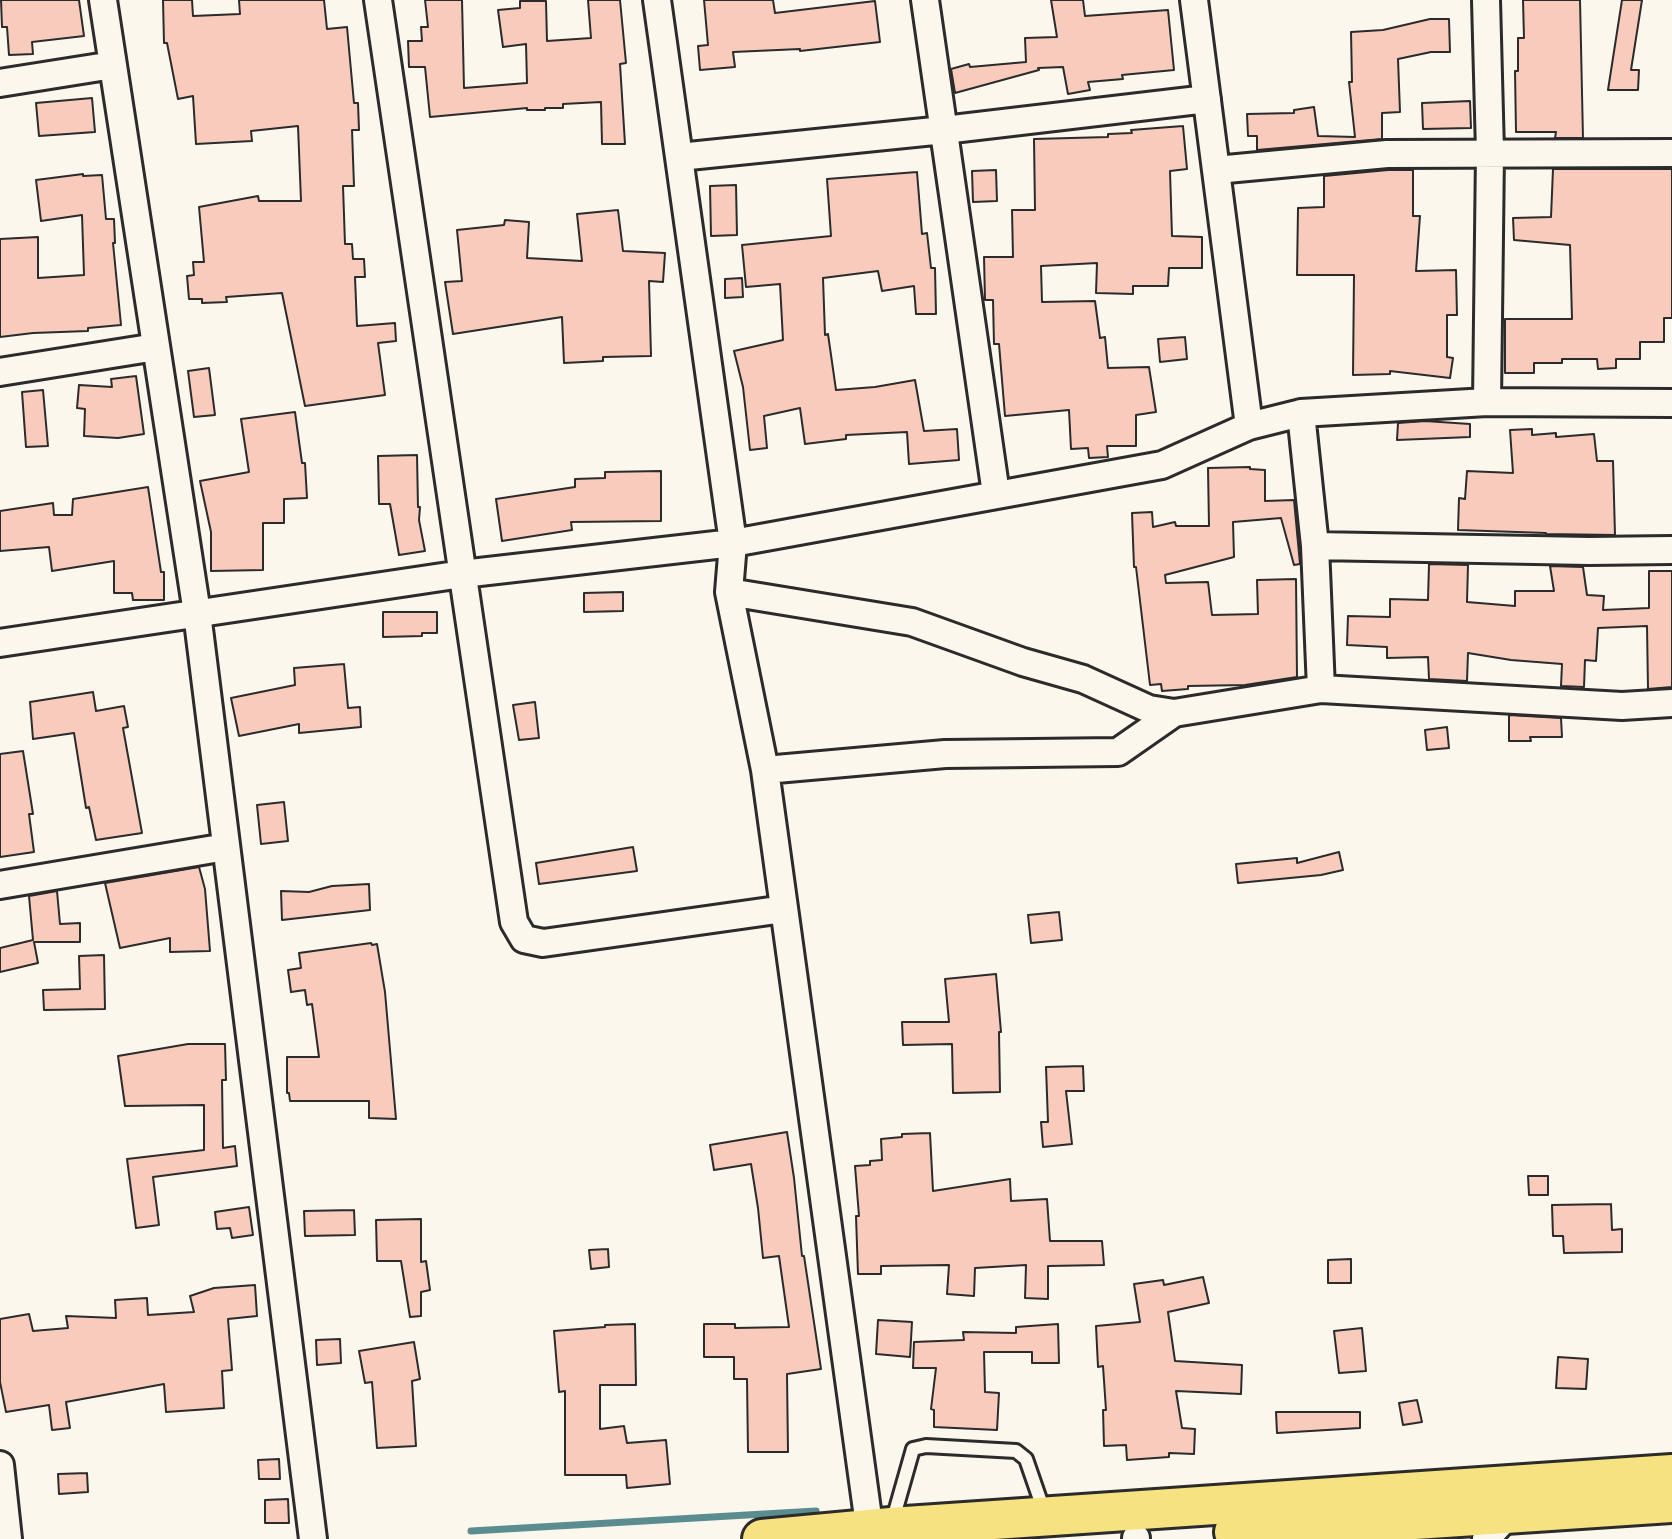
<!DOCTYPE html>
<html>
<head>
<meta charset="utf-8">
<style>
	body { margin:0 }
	canvas { display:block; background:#fbf7ec }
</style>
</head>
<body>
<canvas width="1672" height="1539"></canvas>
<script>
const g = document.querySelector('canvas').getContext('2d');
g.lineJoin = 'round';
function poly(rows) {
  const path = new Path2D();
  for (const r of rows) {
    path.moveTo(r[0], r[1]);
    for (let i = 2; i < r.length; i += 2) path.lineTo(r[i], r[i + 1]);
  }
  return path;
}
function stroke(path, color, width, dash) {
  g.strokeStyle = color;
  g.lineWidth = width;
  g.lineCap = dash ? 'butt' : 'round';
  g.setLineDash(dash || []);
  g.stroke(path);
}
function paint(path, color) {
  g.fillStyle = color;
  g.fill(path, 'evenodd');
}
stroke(poly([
	[471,1531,816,1511]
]), '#5b8c90', 7);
const building = poly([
	[1,0,79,0,84,36,32,42,33,54,9,55,7,27,2,27,1,0],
	[163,0,192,0,193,16,240,14,239,0,324,0,327,29,347,27,354,103,358,103,359,130,352,130,354,186,343,186,345,244,352,244,353,259,364,259,365,277,355,277,357,326,395,323,396,341,378,343,385,395,305,406,282,293,226,297,227,302,202,303,202,299,189,299,187,276,194,275,193,262,204,262,199,207,258,196,259,201,301,201,298,126,251,131,252,141,196,144,193,96,178,99,167,43,164,43,163,0],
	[425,0,462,0,464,88,527,83,526,44,503,47,498,10,520,8,520,1,546,1,547,41,591,38,588,0,620,0,626,63,620,64,625,144,602,144,601,102,563,104,563,108,545,108,545,110,527,110,527,108,430,117,425,67,409,67,408,41,422,41,421,27,428,27,425,0],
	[704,0,773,0,775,13,875,1,880,42,800,51,800,49,733,52,735,67,700,70,698,46,708,45,704,0],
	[1051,0,1083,0,1085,16,1168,10,1174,70,1122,75,1123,79,1088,82,1090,90,1068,94,1063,67,1038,68,1039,70,955,93,951,69,969,64,970,67,1026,62,1025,38,1057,37,1051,0],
	[1523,0,1580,0,1583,138,1555,138,1556,132,1516,132,1515,71,1518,71,1518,38,1524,38,1523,0],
	[1622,0,1642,0,1631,70,1639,70,1638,90,1608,90,1622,0],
	[1430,19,1449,19,1450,52,1431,52,1398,59,1400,112,1382,113,1382,139,1257,150,1257,136,1248,136,1247,114,1294,113,1294,110,1314,107,1318,136,1355,137,1349,82,1352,82,1351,32,1383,30,1430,19],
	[92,98,95,132,39,136,36,103,92,98],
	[1470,101,1471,128,1423,129,1422,103,1470,101],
	[1183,126,1187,169,1170,171,1172,236,1202,237,1202,268,1169,268,1168,286,1133,286,1133,294,1096,293,1097,263,1041,266,1042,302,1095,301,1100,338,1105,337,1108,368,1149,367,1156,412,1136,415,1136,446,1107,446,1108,457,1089,458,1088,448,1071,449,1069,410,1005,416,999,344,994,344,993,300,985,300,984,257,1013,257,1012,210,1035,210,1034,139,1108,137,1108,134,1132,133,1131,130,1183,126],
	[1553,169,1672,169,1672,318,1664,318,1664,342,1640,342,1640,359,1616,359,1616,368,1598,369,1597,359,1562,359,1562,363,1534,363,1534,373,1505,373,1505,319,1572,319,1570,245,1514,240,1513,218,1551,217,1553,169],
	[996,170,997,201,973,202,972,171,996,170],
	[1388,170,1413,170,1413,216,1420,216,1416,271,1456,270,1457,315,1447,315,1447,357,1453,358,1450,378,1390,371,1390,374,1353,375,1354,275,1297,275,1298,208,1324,207,1324,176,1388,170],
	[917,172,922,234,927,233,931,268,935,268,936,314,916,314,914,286,882,291,878,271,823,278,825,335,828,334,836,390,875,387,915,380,924,431,957,429,959,460,909,464,907,432,846,435,846,439,805,444,800,408,764,416,767,448,750,450,743,387,734,351,783,340,780,284,746,287,742,245,831,236,827,179,917,172],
	[83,174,83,176,102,175,106,219,114,219,115,243,113,243,121,325,88,328,88,331,33,333,0,337,0,239,38,237,38,278,84,275,82,215,41,221,36,180,83,174],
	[736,185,737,235,711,236,710,186,736,185],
	[618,210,623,251,665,253,663,282,649,281,651,356,603,357,603,361,564,363,562,317,453,334,445,282,462,281,457,230,504,225,505,220,529,222,527,258,582,261,577,214,618,210],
	[742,278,743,297,725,298,725,279,742,278],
	[1185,337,1187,359,1160,362,1158,339,1185,337],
	[209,368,215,415,194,417,188,371,209,368],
	[136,376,144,434,118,438,84,436,85,409,77,408,79,385,112,387,111,379,136,376],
	[43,390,48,446,26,447,22,392,43,390],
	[295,412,302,463,305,463,307,498,284,499,284,523,263,523,263,570,211,571,211,532,200,481,249,472,241,419,295,412],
	[1425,421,1470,424,1470,437,1397,440,1398,423,1425,421],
	[1532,429,1532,435,1556,433,1556,437,1594,434,1597,461,1613,461,1615,535,1546,534,1546,533,1458,530,1459,498,1465,499,1467,471,1513,473,1510,430,1532,429],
	[417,455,418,507,420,507,419,520,425,551,399,555,390,504,379,504,378,456,417,455],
	[1250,467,1250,469,1265,470,1265,501,1294,500,1300,564,1294,565,1281,518,1233,522,1234,557,1165,575,1166,583,1208,582,1212,615,1258,614,1257,580,1296,579,1297,677,1245,685,1188,686,1188,689,1162,691,1161,684,1150,685,1136,567,1134,567,1132,513,1152,512,1153,527,1175,522,1176,526,1209,526,1208,468,1250,467],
	[661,471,661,521,571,522,572,530,502,541,496,499,575,487,575,479,605,478,605,472,661,471],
	[148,487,161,572,164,572,164,600,133,600,132,593,114,593,114,561,52,571,49,547,0,551,0,511,53,503,54,515,72,515,73,499,148,487],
	[1429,564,1468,565,1467,602,1515,606,1515,591,1554,591,1550,566,1583,567,1587,595,1604,596,1603,610,1649,608,1649,571,1672,571,1672,687,1648,689,1647,626,1598,628,1596,661,1585,660,1584,687,1561,686,1562,664,1511,660,1468,653,1467,681,1429,679,1428,657,1387,658,1387,647,1347,645,1348,616,1390,617,1390,599,1428,600,1429,564],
	[623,592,623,611,584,612,584,593,623,592],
	[383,612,437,612,437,633,422,633,422,636,383,637,383,612],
	[344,664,348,708,360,707,361,727,299,733,299,724,239,736,231,698,295,685,294,668,344,664],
	[93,692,96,711,124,706,128,727,123,728,142,833,96,840,89,807,86,808,74,733,33,739,30,702,93,692],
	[535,702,539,738,519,740,513,705,535,702],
	[1509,715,1561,718,1562,737,1530,737,1531,741,1509,741,1509,715],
	[1447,727,1449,748,1427,750,1425,730,1447,727],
	[23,751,33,814,29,814,34,852,0,857,0,754,23,751],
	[284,802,288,841,261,844,257,805,284,802],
	[633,847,637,871,539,884,536,863,633,847],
	[1339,852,1343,870,1321,875,1238,883,1236,864,1297,858,1297,863,1339,852],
	[199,867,205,889,210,951,170,952,170,938,120,948,105,883,199,867],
	[369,884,370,910,282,920,281,891,309,892,332,886,369,884],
	[57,891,60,924,80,923,80,942,34,942,38,963,0,972,0,948,33,940,29,896,57,891],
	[1059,912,1062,940,1031,943,1028,915,1059,912],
	[371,943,372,945,377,944,385,992,396,1119,369,1118,369,1101,290,1101,289,1093,287,1093,287,1057,319,1057,312,1004,307,1005,305,990,291,992,288,970,301,968,299,953,371,943],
	[104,955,105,1009,44,1010,43,990,80,989,79,956,104,955],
	[996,974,1001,1032,999,1032,1000,1092,953,1093,952,1044,903,1045,902,1022,949,1022,945,979,996,974],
	[188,1044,225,1044,226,1080,222,1080,223,1148,235,1146,237,1166,153,1177,159,1225,136,1228,127,1159,204,1150,204,1105,125,1106,118,1056,188,1044],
	[1083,1066,1084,1091,1066,1091,1072,1144,1043,1147,1041,1122,1048,1122,1046,1067,1083,1066],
	[787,1132,794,1178,802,1256,804,1256,821,1369,787,1374,788,1452,748,1452,747,1379,734,1379,734,1357,704,1357,704,1324,735,1324,735,1328,789,1327,779,1256,763,1258,758,1208,751,1164,714,1170,710,1145,787,1132],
	[930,1133,933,1191,1010,1179,1011,1201,1047,1199,1050,1241,1102,1241,1104,1265,1048,1266,1048,1299,1025,1298,1026,1265,975,1268,974,1296,947,1294,949,1265,881,1266,881,1274,858,1274,856,1216,859,1216,855,1166,870,1165,870,1161,882,1160,881,1139,902,1137,902,1134,930,1133],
	[1528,1176,1548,1176,1548,1195,1529,1195,1528,1176],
	[1611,1204,1612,1230,1622,1229,1622,1252,1564,1253,1563,1236,1553,1236,1552,1205,1611,1204],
	[249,1207,253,1235,232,1238,230,1228,217,1229,215,1212,249,1207],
	[354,1210,355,1235,305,1236,304,1211,354,1210],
	[421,1219,421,1262,426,1261,430,1290,421,1292,421,1316,410,1317,401,1261,377,1261,376,1220,421,1219],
	[608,1249,609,1267,591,1269,589,1250,608,1249],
	[1351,1259,1351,1283,1328,1283,1328,1260,1351,1259],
	[1203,1277,1209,1303,1168,1312,1175,1361,1242,1365,1241,1394,1176,1391,1182,1428,1195,1429,1194,1454,1169,1453,1169,1457,1127,1460,1126,1445,1104,1446,1103,1410,1106,1410,1103,1366,1098,1367,1096,1326,1140,1322,1134,1284,1163,1280,1164,1285,1203,1277],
	[255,1285,257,1316,228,1319,232,1370,222,1371,224,1408,166,1412,164,1384,66,1402,70,1428,52,1430,49,1405,6,1412,0,1382,0,1319,29,1314,33,1331,68,1328,66,1316,116,1318,115,1300,147,1298,148,1315,194,1312,190,1296,214,1288,255,1285],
	[878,1320,912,1322,910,1357,876,1354,878,1320],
	[635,1324,636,1385,600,1385,600,1429,624,1426,627,1443,666,1440,670,1484,627,1488,626,1475,565,1475,565,1391,559,1392,554,1331,605,1327,605,1325,635,1324],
	[1058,1324,1059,1363,1032,1363,1032,1352,984,1352,985,1392,999,1393,997,1430,934,1427,934,1410,931,1409,936,1368,913,1368,914,1342,964,1340,963,1332,1016,1333,1016,1327,1058,1324],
	[1362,1328,1366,1371,1339,1373,1334,1331,1362,1328],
	[340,1339,341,1363,317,1365,316,1340,340,1339],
	[414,1342,420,1379,412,1381,416,1446,377,1448,372,1382,365,1383,359,1351,414,1342],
	[1558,1357,1588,1359,1586,1389,1556,1388,1558,1357],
	[1417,1400,1422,1422,1403,1425,1399,1403,1417,1400],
	[1276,1412,1360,1412,1360,1428,1277,1433,1276,1412],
	[279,1459,280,1479,259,1479,258,1460,279,1459],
	[87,1473,88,1492,59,1494,58,1474,87,1473],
	[288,1499,289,1523,265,1523,265,1500,288,1499]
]);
paint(building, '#f9cbbc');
stroke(building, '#2b2b2b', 2);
const lane = poly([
	[892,1523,913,1449,926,1446,1016,1451,1026,1459,1045,1514]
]);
const street = poly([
	[103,0,197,613,313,1539],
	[378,0,514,922,524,939,543,943,784,909],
	[657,0,733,543,729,592,765,770,871,1539],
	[925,0,996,494],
	[1194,0,1249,426],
	[1486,0,1490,152,1487,402],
	[0,83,113,65],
	[679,157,944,130,1207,99],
	[1216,170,1387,154,1672,153],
	[0,372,156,347],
	[1301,413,1315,546,1321,689],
	[1315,546,1589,551,1672,550],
	[729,592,912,622,1023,662,1083,679,1149,709,1174,713],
	[0,643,462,574,733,543,1162,465,1249,426,1301,413,1487,402,1672,403],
	[765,770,945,754,1118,752,1174,713,1321,689,1622,706,1672,703],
	[0,885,226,847],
	[0,1465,8,1539],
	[1136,1538,1136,1539],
	[1486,1539,1509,1514]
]);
const primary = poly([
	[1234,1532,1672,1503],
	[762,1539,891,1527,1672,1474]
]);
stroke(lane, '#2b2b2b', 18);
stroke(street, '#2b2b2b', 32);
stroke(primary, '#2b2b2b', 44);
stroke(lane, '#fbf7ec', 12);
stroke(street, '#fbf7ec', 26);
stroke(primary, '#f7e281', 38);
</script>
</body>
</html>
